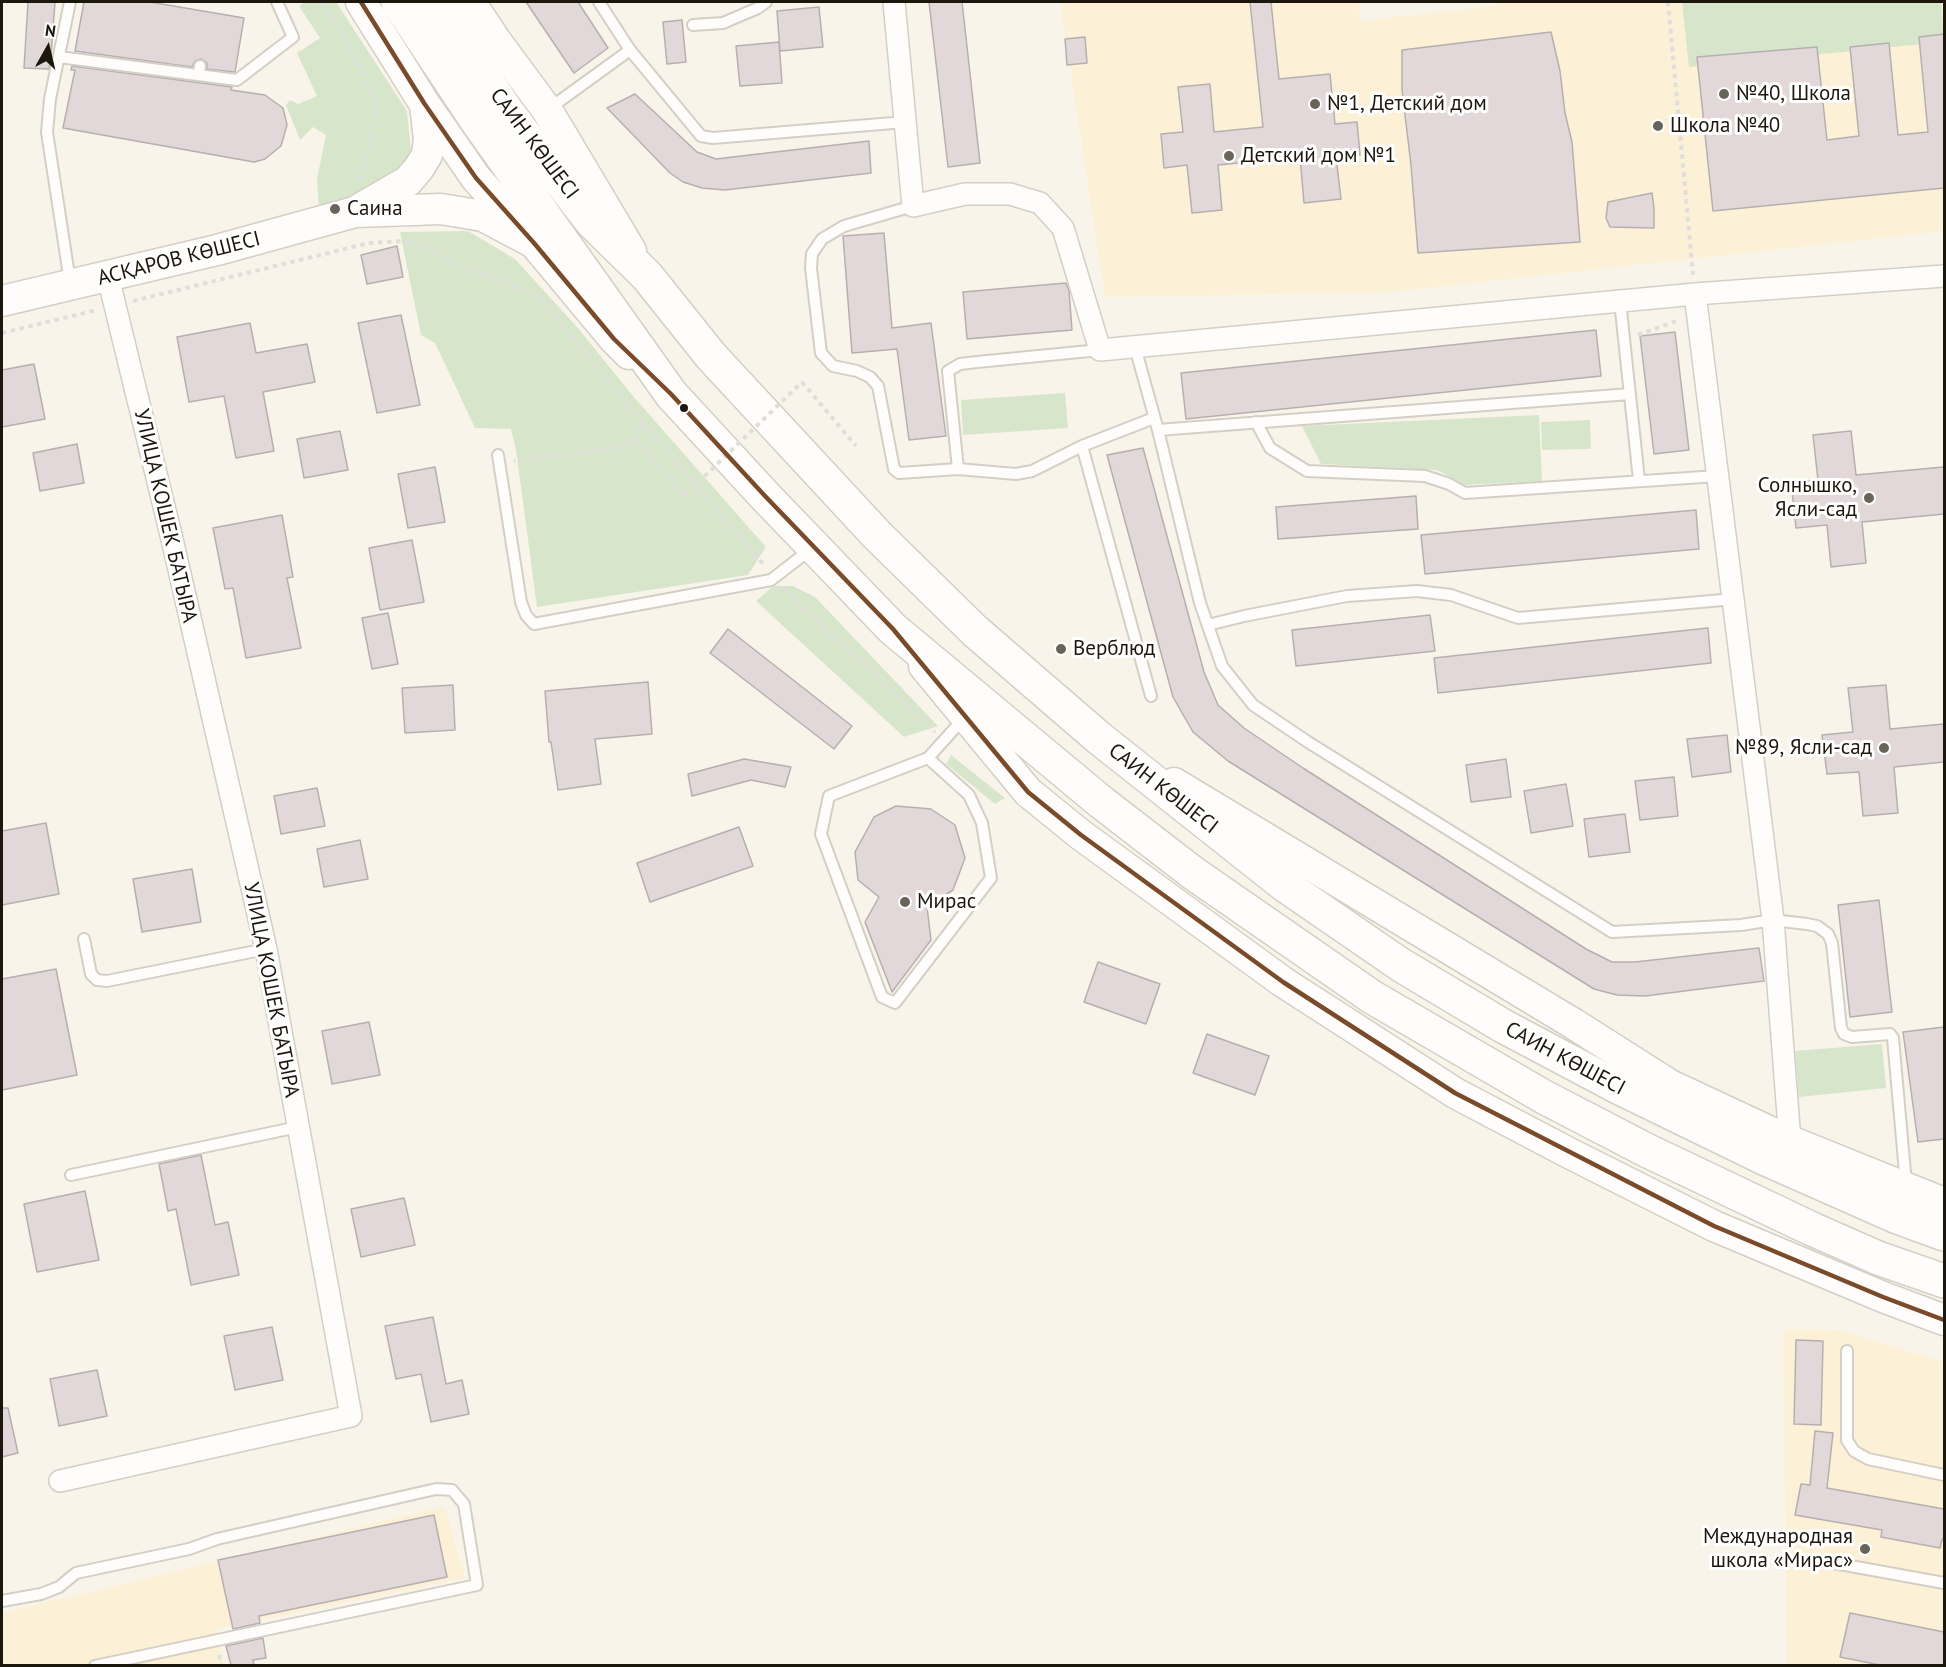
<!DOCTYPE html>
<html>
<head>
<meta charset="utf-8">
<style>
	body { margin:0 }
	#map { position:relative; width:1946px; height:1667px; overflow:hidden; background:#f9f4ea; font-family:"PT Sans",sans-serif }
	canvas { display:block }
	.frame { position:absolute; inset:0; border:3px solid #1c170d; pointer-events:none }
	.north { position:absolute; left:18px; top:18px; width:60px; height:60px; -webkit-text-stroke:4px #fff; paint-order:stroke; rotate:8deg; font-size:16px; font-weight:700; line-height:24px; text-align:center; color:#1c170d }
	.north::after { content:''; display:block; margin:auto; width:21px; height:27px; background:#1c170d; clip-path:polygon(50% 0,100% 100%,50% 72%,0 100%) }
</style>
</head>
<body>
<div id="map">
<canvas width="1946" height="1667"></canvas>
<div class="frame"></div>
<div class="north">N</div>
</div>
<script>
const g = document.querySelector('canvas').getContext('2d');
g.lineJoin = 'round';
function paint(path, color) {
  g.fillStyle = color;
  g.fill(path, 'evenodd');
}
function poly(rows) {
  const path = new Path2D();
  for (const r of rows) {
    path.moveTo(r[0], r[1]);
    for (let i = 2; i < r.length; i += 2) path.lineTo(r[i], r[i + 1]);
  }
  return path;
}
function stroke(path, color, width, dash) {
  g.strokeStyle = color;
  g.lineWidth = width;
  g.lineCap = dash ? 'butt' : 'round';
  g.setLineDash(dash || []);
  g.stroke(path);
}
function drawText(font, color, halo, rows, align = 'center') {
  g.font = font + ' "PT Sans",sans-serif';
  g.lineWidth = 6;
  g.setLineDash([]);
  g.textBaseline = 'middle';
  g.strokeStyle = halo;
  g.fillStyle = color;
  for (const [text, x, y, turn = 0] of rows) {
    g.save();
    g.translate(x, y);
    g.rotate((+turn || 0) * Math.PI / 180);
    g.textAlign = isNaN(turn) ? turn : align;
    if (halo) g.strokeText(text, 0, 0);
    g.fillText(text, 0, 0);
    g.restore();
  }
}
paint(poly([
	[1060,2,1358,2,1360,21,1501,5,1501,2,1944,2,1944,231,1390,292,1105,297],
	[1783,1329,1840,1330,1944,1362,1944,1665,1787,1665],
	[444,1506,465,1578,216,1629,224,1665,2,1665,2,1613]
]), '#fcf0d7');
paint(poly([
	[305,2,336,2,407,111,411,152,385,185,319,213,317,179,326,135,313,127,300,140,286,105,290,100,298,104,317,96,297,53,320,38,299,6],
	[1682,2,1941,2,1944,42,1689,67],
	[468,231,515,259,577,327,633,396,766,547,748,575,537,607,516,450,511,429,475,428,435,343,421,335,400,232],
	[1065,393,1068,428,963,435,961,400],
	[1539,415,1542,481,1465,485,1437,470,1321,464,1302,426],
	[1590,420,1591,449,1542,450,1541,422],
	[773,586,793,586,815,597,938,726,904,737,756,601],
	[951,755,1005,798,995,804,946,764],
	[1882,1044,1886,1088,1799,1097,1795,1051]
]), '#d7e6cb');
const building = poly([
	[28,2,55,2,51,56,49,69,24,68,28,2],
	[84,2,150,2,244,18,235,72,207,69,207,63,201,59,195,61,192,67,75,51,84,2],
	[526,2,578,2,608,48,574,73,526,2],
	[929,2,962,2,980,163,948,167,929,2],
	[1250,2,1271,2,1279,79,1330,74,1335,124,1357,122,1360,155,1336,157,1341,199,1304,203,1300,157,1218,165,1222,210,1192,213,1187,165,1164,168,1161,134,1183,132,1178,87,1210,84,1214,132,1263,127,1250,2],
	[819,7,823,47,780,51,777,11,819,7],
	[682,20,686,62,667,64,663,22,682,20],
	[1551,32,1560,71,1565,113,1572,142,1580,242,1418,253,1411,165,1402,90,1402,50,1551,32],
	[1944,34,1944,188,1713,211,1697,57,1817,47,1827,140,1859,136,1850,47,1889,43,1898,135,1928,132,1919,37,1944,34],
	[1085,37,1087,63,1067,65,1065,39,1085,37],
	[779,42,782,83,740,86,736,46,779,42],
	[72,66,232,87,231,90,265,95,283,108,287,125,281,146,265,159,254,162,63,128,75,70,71,70,72,66],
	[635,94,697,152,716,159,869,141,871,173,725,190,702,188,683,182,670,173,607,108,635,94],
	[1652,193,1654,208,1654,228,1610,227,1606,218,1608,202,1652,193],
	[884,233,892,328,931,323,946,436,909,440,897,349,852,353,843,236,884,233],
	[397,246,403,277,367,284,361,255,397,246],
	[1066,283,1069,291,1072,330,967,339,963,292,1066,283],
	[401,315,420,405,377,413,358,323,401,315],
	[250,323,256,353,307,344,315,382,263,392,274,451,236,458,224,396,189,402,177,337,250,323],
	[1596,330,1601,376,1186,419,1181,373,1596,330],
	[1675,332,1689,450,1654,454,1640,336,1675,332],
	[34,364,45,419,2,427,2,370,34,364],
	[340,431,348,470,304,478,297,439,340,431],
	[1851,431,1856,475,1944,467,1944,514,1862,522,1866,563,1831,567,1827,525,1796,528,1791,482,1818,480,1813,435,1851,431],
	[77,444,84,483,40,491,33,453,77,444],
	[1143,448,1204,672,1218,705,1244,728,1303,768,1586,949,1612,962,1635,962,1759,948,1764,981,1645,996,1617,995,1594,989,1228,761,1193,732,1173,697,1107,455,1143,448],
	[435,467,445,522,408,528,398,474,435,467],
	[1416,496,1418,529,1278,539,1276,507,1416,496],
	[1696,510,1699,549,1425,574,1421,535,1696,510],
	[282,515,293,577,287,578,301,648,246,658,233,588,225,589,213,528,282,515],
	[412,540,424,602,380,610,369,548,412,540],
	[388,613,398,664,372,669,362,618,388,613],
	[1430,615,1435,651,1296,666,1292,630,1430,615],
	[1708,628,1711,663,1438,693,1434,658,1708,628],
	[728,629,852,726,834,749,710,653,728,629],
	[648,682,652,734,595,739,601,784,558,790,551,742,549,742,545,691,648,682],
	[453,685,455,730,405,733,402,688,453,685],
	[1886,685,1890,729,1944,724,1944,762,1894,767,1898,813,1863,816,1859,772,1827,774,1822,735,1853,732,1848,688,1886,685],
	[1727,735,1731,772,1692,777,1687,739,1727,735],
	[744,759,791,767,785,787,751,780,692,796,688,774,744,759],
	[1506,759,1511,797,1471,802,1466,765,1506,759],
	[1674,777,1678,816,1640,820,1635,781,1674,777],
	[1566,784,1573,826,1531,833,1524,791,1566,784],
	[317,788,325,826,281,834,274,796,317,788],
	[896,806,931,809,955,825,965,858,953,890,927,907,931,940,892,992,865,922,879,897,858,880,855,852,874,817,896,806],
	[1625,814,1630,852,1589,857,1584,819,1625,814],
	[46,823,59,894,2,905,2,831,46,823],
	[739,827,753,866,650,902,637,863,739,827],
	[360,840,368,879,324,887,317,849,360,840],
	[192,869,201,922,142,932,133,879,192,869],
	[1879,900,1892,1012,1850,1017,1838,905,1879,900],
	[1098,962,1160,984,1146,1024,1084,1002,1098,962],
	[56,969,77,1075,2,1090,2,979,56,969],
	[369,1022,380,1075,332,1084,322,1031,369,1022],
	[1944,1027,1944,1139,1918,1142,1903,1032,1944,1027],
	[1207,1034,1269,1056,1255,1095,1193,1073,1207,1034],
	[201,1155,215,1225,228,1222,239,1275,191,1285,176,1209,168,1211,159,1164,201,1155],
	[85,1191,99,1260,37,1272,24,1204,85,1191],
	[404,1198,415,1245,361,1257,351,1209,404,1198],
	[433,1317,446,1384,462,1380,469,1414,431,1422,421,1374,396,1379,385,1326,433,1317],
	[272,1327,283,1380,235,1390,224,1336,272,1327],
	[1796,1340,1823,1341,1821,1425,1794,1424,1796,1340],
	[97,1370,107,1416,59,1426,50,1379,97,1370],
	[2,1408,8,1408,18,1453,2,1457,2,1408],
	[1815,1431,1833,1433,1827,1488,1944,1509,1944,1540,1942,1539,1940,1548,1881,1537,1882,1530,1795,1515,1801,1484,1810,1485,1815,1431],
	[434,1515,447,1577,259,1616,260,1623,233,1629,218,1560,434,1515],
	[1850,1613,1944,1632,1944,1665,1880,1665,1840,1657,1850,1613],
	[263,1638,266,1658,253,1660,254,1665,231,1665,226,1646,263,1638]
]);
paint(building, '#e2d8da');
stroke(building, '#b6afaf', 1.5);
const lane = poly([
	[70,2,50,99,47,132,70,282],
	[599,2,630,50,701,136,713,138,905,122],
	[693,25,723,23,758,8,766,2],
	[59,57,198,75],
	[200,66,198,75,237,80,293,37,277,2],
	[550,108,630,50],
	[913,206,844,226,822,239,812,254,811,268,821,353,833,366,857,371,870,377,878,386,894,469,899,473,958,469,1016,474,1032,471,1082,446,1154,418],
	[1620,301,1639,480],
	[1135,347,1158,430,1200,603,1222,666,1253,705,1308,742,1612,932,1741,925,1773,920,1807,924,1817,926,1828,934,1832,943,1841,1028,1844,1034,1852,1037,1890,1034,1893,1038,1906,1184],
	[1256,422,1270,448,1307,471,1425,476,1449,484,1465,493,1718,476],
	[1158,430,1630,394],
	[1082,446,1151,696],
	[498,455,521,602,526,615,534,624,771,580,811,549],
	[958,469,948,371,960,364,977,362,1100,350],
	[1208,625,1244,616,1347,596,1417,591,1451,595,1518,618,1734,599],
	[928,758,969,795,982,823,991,878,895,1003,882,997,821,834,829,796,928,758,965,717],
	[84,939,91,974,97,980,107,981,266,949],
	[71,1175,298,1127],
	[1847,1351,1847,1440,1854,1451,1868,1459,1944,1475],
	[1823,1561,1944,1583],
	[2,1601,41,1594,59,1587,76,1573,189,1549,217,1539,436,1489,452,1490,464,1504,477,1585,95,1666]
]);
const street = poly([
	[894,2,913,206,965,194,1010,194,1040,203,1063,228,1100,350,1695,294,1944,276],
	[1695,294,1773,920,1790,1141],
	[60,1481,351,1416,266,949,172,539,108,277]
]);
const secondary = poly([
	[361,2,424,103,476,178,534,243,614,339,629,354],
	[470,2,496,41,547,110,631,251],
	[358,210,408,181,419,168,427,155,429,139,425,105],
	[2,301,217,250,355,212,441,209,483,216,534,243],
	[924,666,1028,792,1081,835,1283,982,1455,1093,1569,1153,1714,1226,1883,1297,1944,1320],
	[1174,783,1574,1024,1670,1085,1790,1141,1944,1203]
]);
const primary = poly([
	[398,2,479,124,671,394,765,496,893,629,1101,802,1193,873,1372,997,1544,1097,1648,1151,1812,1229,1878,1258,1944,1281],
	[434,2,506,110,536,150,591,221,647,276,711,356,877,535,975,631,1099,738,1286,886,1401,965,1503,1026,1618,1087,1766,1159,1895,1216,1944,1234]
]);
stroke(lane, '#d4cfc5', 14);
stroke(street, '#d4cfc5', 24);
stroke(secondary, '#d4cfc5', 33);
stroke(primary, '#d4cfc5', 36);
stroke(poly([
	[323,2,364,71,374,99,375,115,372,139,358,180],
	[1668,2,1693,275],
	[133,301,369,243,405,241,425,247,455,264,539,296,643,423,635,439,621,447,514,461],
	[2,333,97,310],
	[1638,335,1679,320],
	[802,382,856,446],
	[643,423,765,566],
	[635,439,685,495],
	[784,588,935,732],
	[219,1655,221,1666]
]), '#e0dedb', 4, [4.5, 4.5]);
stroke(lane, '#fefdfc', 10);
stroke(street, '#fefdfc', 21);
stroke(secondary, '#fefdfc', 30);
stroke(primary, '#fefdfc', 33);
stroke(poly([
	[685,495,802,382]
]), '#e0dedb', 4, [4.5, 4.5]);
stroke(poly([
	[361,2,424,103,476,178,534,243,614,339,671,394,765,496,893,629,1028,792,1081,835,1283,982,1455,1093,1714,1226,1883,1297,1944,1320]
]), '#7a4b2a', 4.5);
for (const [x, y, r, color] of [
	[1724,94,6,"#69645a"],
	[1315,104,6,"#69645a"],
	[1658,126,6,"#69645a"],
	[1229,156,6,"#69645a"],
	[335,209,6,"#69645a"],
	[684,408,5,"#1c170d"],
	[1869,498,6,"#69645a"],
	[1061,649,6,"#69645a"],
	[1884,748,6,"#69645a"],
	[905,902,6,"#69645a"],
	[1865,1549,6,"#69645a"]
]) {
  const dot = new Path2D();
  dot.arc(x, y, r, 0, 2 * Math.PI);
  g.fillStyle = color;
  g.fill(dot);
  stroke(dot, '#fff', 2);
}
drawText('21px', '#1c170d', '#fff', [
	["№40, Школа",1736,94],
	["№1, Детский дом",1327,104],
	["Школа №40",1670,126],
	["Детский дом №1",1241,156],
	["Саина",347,209],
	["Солнышко,",1857,486,"right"],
	["Ясли-сад",1857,510,"right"],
	["Верблюд",1073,649],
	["№89, Ясли-сад",1872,748,"right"],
	["Мирас",917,902],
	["Международная",1853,1537,"right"],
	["школа «Мирас»",1853,1561,"right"]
], 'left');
drawText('21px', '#1c170d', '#fff', [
	["САИН КӨШЕСІ",534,144,53],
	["АСҚАРОВ КӨШЕСІ",179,259,-14],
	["УЛИЦА КОШЕК БАТЫРА",165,516,77],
	["САИН КӨШЕСІ",1163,789,38],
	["УЛИЦА КОШЕК БАТЫРА",271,990,79],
	["САИН КӨШЕСІ",1565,1059,28]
]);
</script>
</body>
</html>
